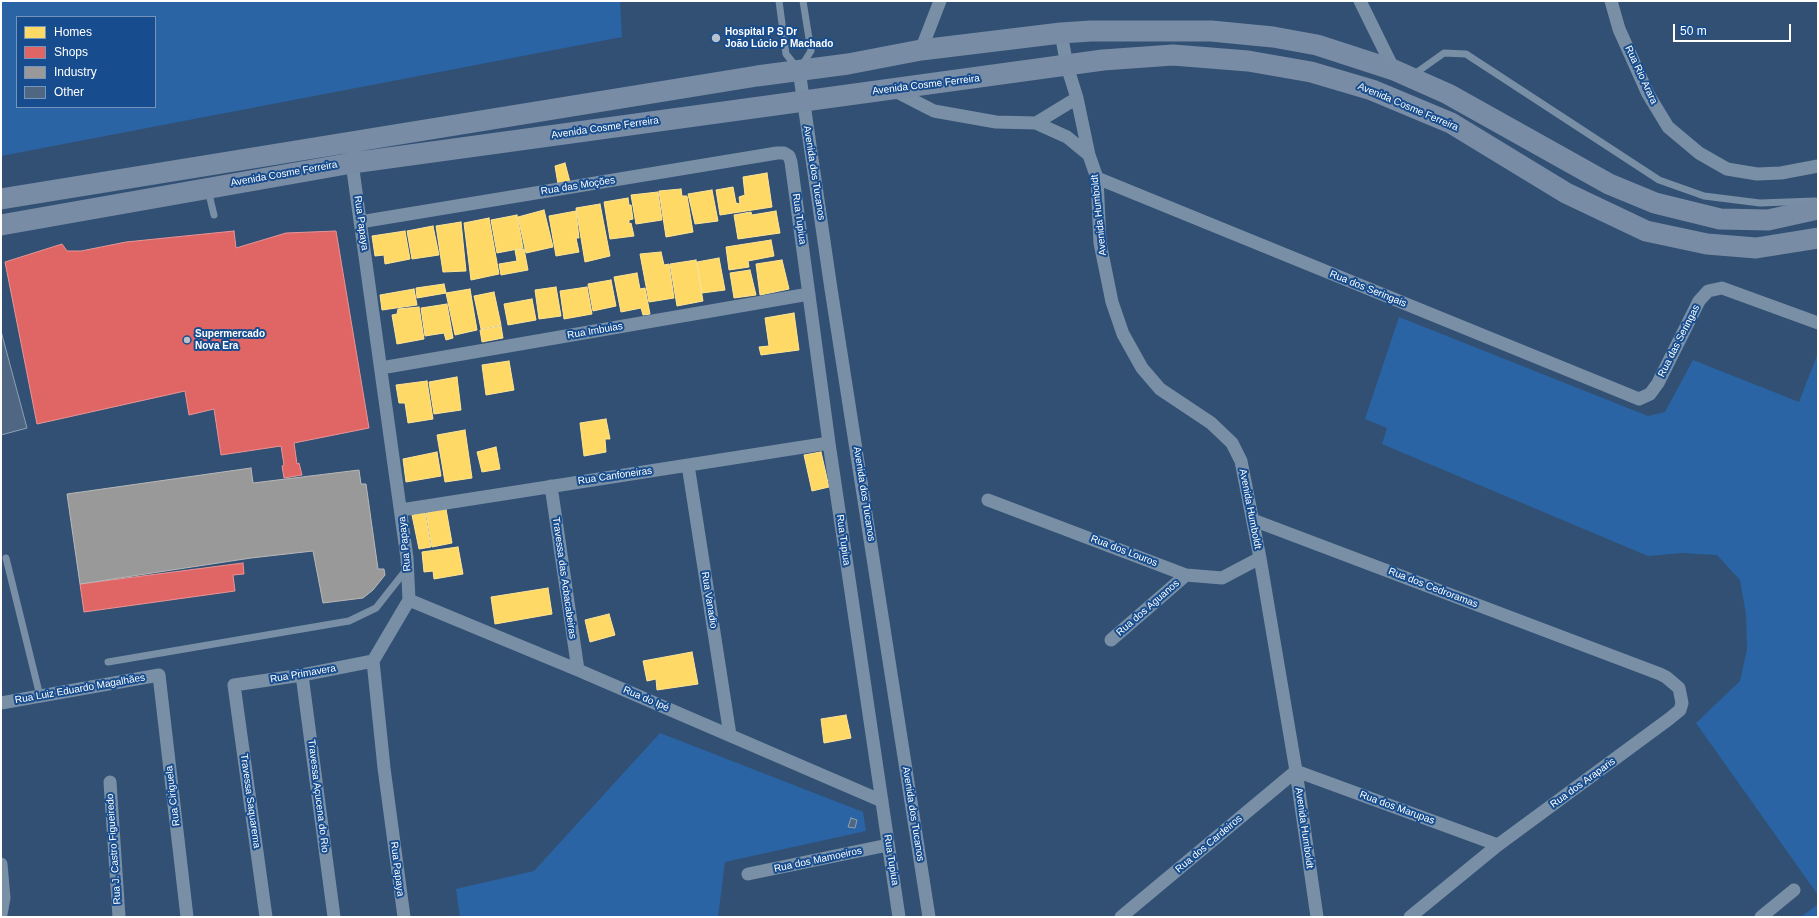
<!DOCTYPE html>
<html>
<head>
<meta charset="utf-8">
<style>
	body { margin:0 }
	#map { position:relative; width:1819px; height:918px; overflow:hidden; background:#325073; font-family:Helvetica,sans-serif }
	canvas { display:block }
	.frame { position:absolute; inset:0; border:2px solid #fff; pointer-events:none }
	.legend { position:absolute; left:16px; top:16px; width:140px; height:92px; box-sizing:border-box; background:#174d8e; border:1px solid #7494bb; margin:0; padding:5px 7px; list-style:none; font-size:12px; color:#fff }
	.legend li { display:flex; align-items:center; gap:8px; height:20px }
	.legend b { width:20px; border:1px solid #7494bb }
	.scale { position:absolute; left:1673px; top:24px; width:118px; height:18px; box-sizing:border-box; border:2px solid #fff; border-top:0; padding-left:5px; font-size:12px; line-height:14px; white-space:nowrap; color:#fff; -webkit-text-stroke:3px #174d8e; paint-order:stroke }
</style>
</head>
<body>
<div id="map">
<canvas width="1819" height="918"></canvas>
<div class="frame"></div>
<ul class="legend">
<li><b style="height:11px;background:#ffd966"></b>Homes</li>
<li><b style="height:11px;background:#e06666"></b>Shops</li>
<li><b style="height:11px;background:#999"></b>Industry</li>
<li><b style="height:11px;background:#4f6782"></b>Other</li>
</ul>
<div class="scale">50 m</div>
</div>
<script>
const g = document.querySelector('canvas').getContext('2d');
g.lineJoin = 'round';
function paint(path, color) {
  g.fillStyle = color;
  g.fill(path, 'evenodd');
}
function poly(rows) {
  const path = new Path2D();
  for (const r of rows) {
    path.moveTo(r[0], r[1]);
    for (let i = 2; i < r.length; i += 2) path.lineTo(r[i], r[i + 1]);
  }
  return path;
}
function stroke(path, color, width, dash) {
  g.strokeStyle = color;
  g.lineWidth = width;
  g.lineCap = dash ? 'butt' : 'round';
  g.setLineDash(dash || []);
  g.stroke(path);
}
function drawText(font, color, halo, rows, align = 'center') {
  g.font = font + ' Helvetica,sans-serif';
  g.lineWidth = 4;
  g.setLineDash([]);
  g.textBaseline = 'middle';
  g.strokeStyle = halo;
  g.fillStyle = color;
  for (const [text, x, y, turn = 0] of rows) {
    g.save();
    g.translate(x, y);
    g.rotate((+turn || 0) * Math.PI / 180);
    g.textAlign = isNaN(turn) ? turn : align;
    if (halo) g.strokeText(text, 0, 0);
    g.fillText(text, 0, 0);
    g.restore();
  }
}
paint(poly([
	[1,1,620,1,622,37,1,156],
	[17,17,155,17,155,107,17,107],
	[1399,317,1648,416,1665,412,1693,360,1799,402,1818,353,1818,895,1696,723,1740,681,1747,649,1746,614,1740,580,1717,555,1682,553,1648,556,1382,444,1387,428,1365,419],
	[660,733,863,812,866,831,725,862,718,917,460,917,456,889,534,871],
	[1818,904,1818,917,1801,917]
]), '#2a64a4');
const homes = poly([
	[565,163,570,182,558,184,555,166,565,163],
	[767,173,772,207,720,215,716,190,733,187,736,203,740,204,739,197,745,195,743,177,767,173],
	[681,189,682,196,687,196,693,232,666,237,659,191,681,189],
	[712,190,718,221,695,224,688,194,712,190],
	[658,192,662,220,636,224,631,195,658,192],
	[628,198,629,205,631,205,633,219,629,220,629,224,631,223,634,236,610,239,604,202,628,198],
	[600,204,610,256,585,262,576,208,600,204],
	[544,210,553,247,526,253,518,217,544,210],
	[576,211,579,238,576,238,579,252,556,256,549,216,576,211],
	[776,211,780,233,738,239,734,215,751,212,752,215,776,211],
	[517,215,523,248,497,253,491,220,517,215],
	[489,218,499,274,471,280,464,223,489,218],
	[461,222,466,271,443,272,436,226,461,222],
	[433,226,439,255,412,259,407,231,433,226],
	[405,231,410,259,385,264,384,255,375,256,372,236,405,231],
	[771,240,774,256,748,261,749,267,729,270,726,247,771,240],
	[524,249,528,270,501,275,499,264,517,261,515,250,524,249],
	[661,252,664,265,669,264,674,298,649,302,640,254,661,252],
	[719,258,725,290,702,293,697,262,719,258],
	[696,260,703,301,677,306,670,264,696,260],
	[782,260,789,289,760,295,756,264,782,260],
	[750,270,756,295,734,298,730,273,750,270],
	[637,273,640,289,645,288,650,314,643,315,641,308,621,312,614,277,637,273],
	[611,280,616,306,593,311,588,284,611,280],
	[444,284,446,293,417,298,416,288,444,284],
	[556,287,561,316,539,319,535,290,556,287],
	[587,287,592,314,564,319,560,291,587,287],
	[414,289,417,305,382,310,380,295,414,289],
	[470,289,477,330,455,335,446,293,470,289],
	[494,292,501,325,481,329,474,296,494,292],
	[532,299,536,320,508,325,504,304,532,299],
	[447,304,453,338,446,340,444,333,425,336,421,308,447,304],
	[419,307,424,339,397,344,392,315,397,314,398,309,419,307],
	[794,313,799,350,761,355,759,347,769,346,765,318,794,313],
	[501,326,503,338,482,342,480,330,501,326],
	[509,361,514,390,486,395,482,365,509,361],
	[457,377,461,410,434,414,429,382,457,377],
	[427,381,433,419,408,423,405,403,399,403,396,385,427,381],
	[606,419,610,439,605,439,606,452,584,456,580,423,606,419],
	[465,430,472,478,445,482,437,435,465,430],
	[496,447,500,469,482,472,477,452,496,447],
	[437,452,441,476,406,482,403,459,437,452],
	[821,452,829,487,812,491,804,455,821,452],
	[446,509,452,543,432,547,426,513,446,509],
	[425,513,431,547,419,549,412,515,425,513],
	[458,547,463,574,434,579,433,571,424,572,422,552,458,547],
	[548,588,552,614,495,624,491,597,548,588],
	[609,614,615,635,590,642,585,620,609,614],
	[692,652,698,684,657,690,656,679,647,681,643,661,692,652],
	[846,715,851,738,824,743,821,719,846,715]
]);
paint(homes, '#ffd966');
stroke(homes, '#ffe494', 1);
const shops = poly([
	[234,231,236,248,286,233,336,231,369,428,294,443,297,464,299,463,302,475,284,478,282,466,284,465,281,446,221,455,214,409,189,415,185,391,37,424,5,262,62,244,67,251,81,251,126,242,234,231],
	[243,563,244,574,233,575,235,591,84,612,80,584,243,563]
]);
paint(shops, '#e06666');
stroke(shops, '#e99494', 1);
const industry = poly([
	[251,468,253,483,359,470,361,484,366,484,378,569,384,569,385,575,373,590,363,598,323,603,313,551,251,558,80,584,67,494,251,468]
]);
paint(industry, '#999');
stroke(industry, '#b8b8b8', 1);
const building = poly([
	[1,331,27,428,1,435,1,331],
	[851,818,857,820,855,828,848,827,851,818]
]);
paint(building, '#4f6782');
stroke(building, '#8ea0b4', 1);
stroke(poly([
	[779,1,786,54,799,70,811,51,803,1],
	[1413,75,1444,53,1466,54,1659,180,1704,196,1760,203,1815,201],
	[208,190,214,215],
	[6,558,40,696],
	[108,662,349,621,376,608,406,570]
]), '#798fa6', 7);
stroke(poly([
	[1360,1,1394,70],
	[1611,1,1619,29,1648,94,1668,127,1699,153,1727,169,1757,174,1781,173,1818,166],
	[1061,33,1067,66,1077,98,1089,155,1097,178,1100,243,1112,302,1123,334,1142,368,1160,389,1211,423,1232,443,1241,461,1260,558,1296,771,1317,917],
	[921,50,940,1],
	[799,70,831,289,929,917],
	[893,90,934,111,996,122,1036,123,1067,137,1089,155],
	[1036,123,1077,98],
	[352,163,407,558,409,600,373,661,384,768,404,917],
	[1097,178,1639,399,1650,394,1658,383,1699,301,1708,291,1722,288,1818,323],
	[360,222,777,153,784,153,789,156,791,162,829,443,899,917],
	[381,368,809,294],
	[688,465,730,735],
	[551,486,578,670],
	[988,500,1186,575,1222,578,1260,558],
	[401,510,829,443],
	[1253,520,1660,674,1666,677,1679,688,1682,703,1680,710,1669,719,1498,845,1410,917],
	[409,600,578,670,882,801],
	[1111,640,1186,575],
	[302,675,334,917],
	[1,703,159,675,187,917],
	[110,782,119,917],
	[1,864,4,898,1,914],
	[748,874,888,845],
	[266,917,234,685,302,675,373,661],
	[1121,917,1296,771,1498,845],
	[1761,917,1794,890]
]), '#798fa6', 13);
stroke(poly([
	[1,199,757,76,848,64,921,50,1061,33,1091,31,1211,31,1273,37,1317,45,1394,70,1448,94,1609,184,1655,203,1720,219,1768,220,1818,209],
	[1,225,352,163,1103,60,1173,55,1248,61,1311,72,1372,90,1451,123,1566,193,1646,231,1707,244,1756,248,1818,238]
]), '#798ca5', 21);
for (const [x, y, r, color] of [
	[716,38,5,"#b7c2ce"],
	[187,340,4,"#b7c2ce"]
]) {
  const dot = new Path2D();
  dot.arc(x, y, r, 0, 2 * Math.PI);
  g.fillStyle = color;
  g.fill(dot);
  stroke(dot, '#174d8e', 1.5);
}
drawText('bold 10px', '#fff', '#174d8e', [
	["Hospital P S Dr",725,32],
	["João Lúcio P Machado",725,44],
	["Supermercado",195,334],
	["Nova Era",195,346]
], 'left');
drawText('10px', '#fff', '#174d8e', [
	["Rua Rio Arara",1641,75,65],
	["Avenida Cosme Ferreira",926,85,-7],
	["Avenida Cosme Ferreira",1408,107,23],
	["Avenida Cosme Ferreira",605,128,-8],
	["Avenida dos Tucanos",814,173,81],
	["Avenida Cosme Ferreira",284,174,-10],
	["Rua das Moções",578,186,-9],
	["Avenida Humboldt",1099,215,-96],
	["Rua Tupiua",799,219,82],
	["Rua Papaya",361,223,82],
	["Rua dos Seringais",1368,289,22],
	["Rua Imbuias",595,331,-10],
	["Rua das Seringas",1679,341,-63],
	["Rua Canfoneiras",615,476,-8],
	["Avenida dos Tucanos",864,494,81],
	["Avenida Humboldt",1250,509,79],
	["Rua Tupiua",843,540,82],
	["Rua Papaya",405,544,-96],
	["Rua dos Louros",1124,551,21],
	["Travessa das Acbacabeiras",564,578,82],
	["Rua dos Cedroramas",1433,588,21],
	["Rua Vanadio",709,600,81],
	["Rua dos Aguanos",1148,608,-41],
	["Rua Primavera",303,674,-10],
	["Rua Luiz Eduardo Magalhães",80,689,-10],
	["Rua do Ipé",646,699,23],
	["Rua dos Araparis",1583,783,-36],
	["Rua Ciriguela",173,796,-97],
	["Travessa Açucena do Rio",318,796,83],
	["Travessa Saquarema",250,801,82],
	["Rua dos Marupas",1397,808,20],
	["Avenida dos Tucanos",913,814,81],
	["Avenida Humboldt",1304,828,82],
	["Rua dos Cardeiros",1209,844,-40],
	["Rua J. Castro Figueiredo",114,849,-94],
	["Rua dos Mamoeiros",818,860,-12],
	["Rua Tupiua",891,860,81],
	["Rua Papaya",397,869,83]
]);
</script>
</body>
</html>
